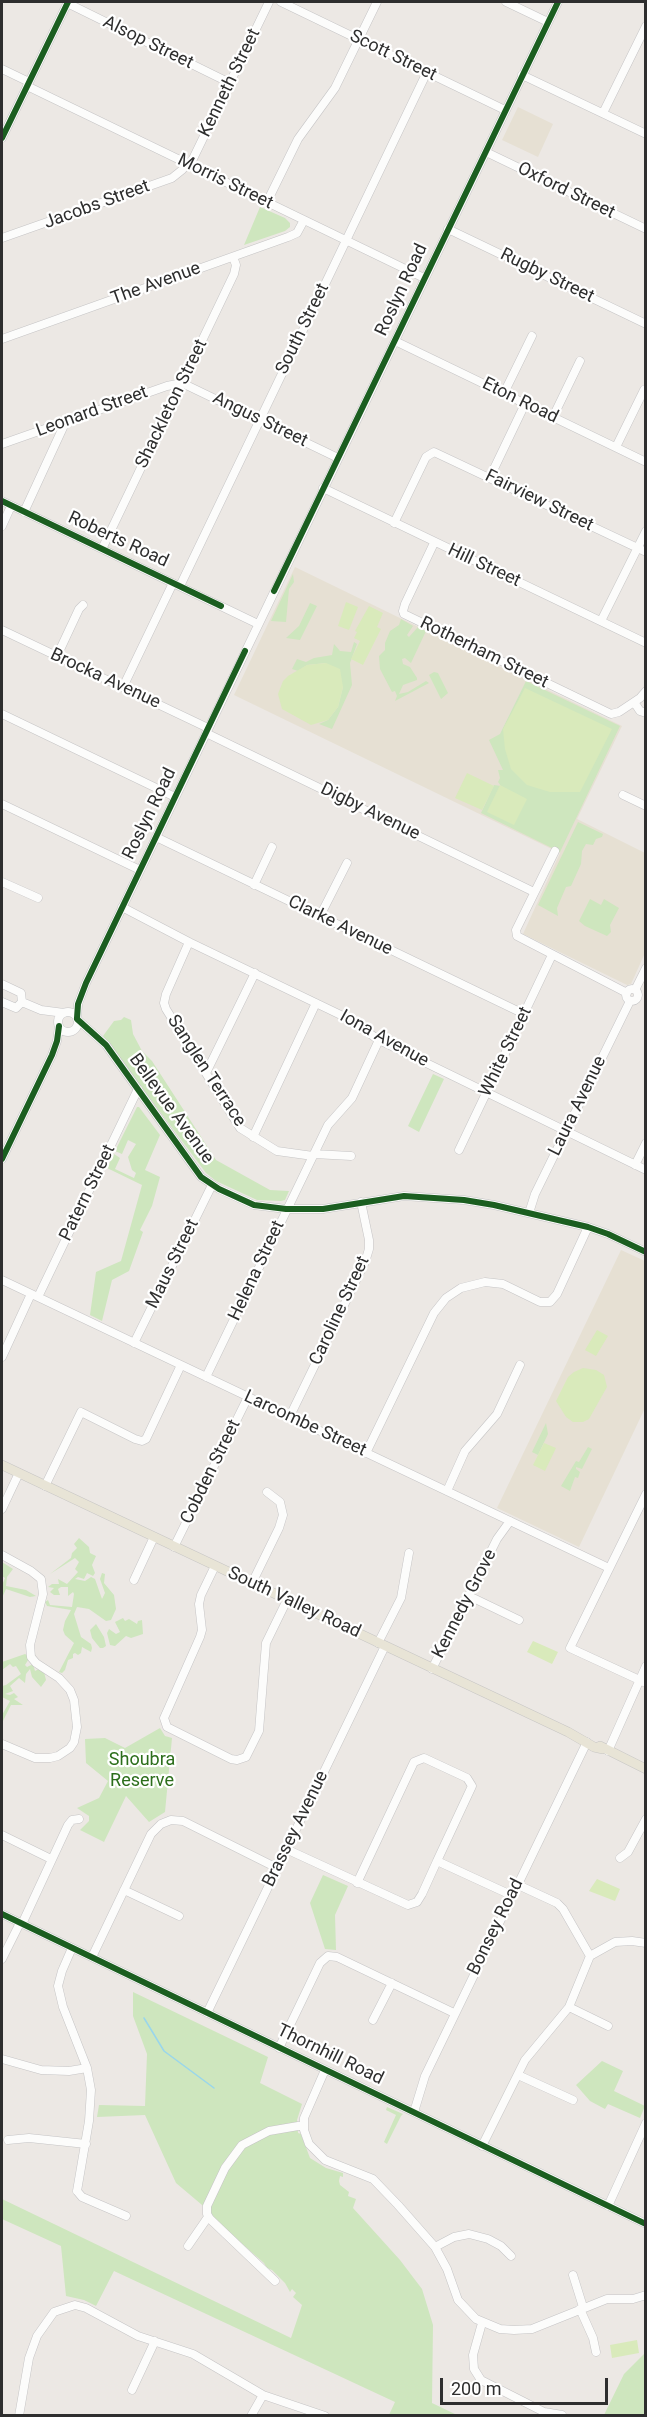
<!DOCTYPE html>
<html>
<head>
<meta charset="utf-8">
<style>
	body { margin:0 }
	#map { position:relative; width:647px; height:2417px; overflow:hidden; background:#ece8e4; font-family:Roboto,sans-serif }
	canvas { display:block }
	.frame { position:absolute; inset:0; border:3px solid #2e2e2e; pointer-events:none }
	.scale { position:absolute; left:440px; top:2378px; width:168px; height:27px; box-sizing:border-box; border:3px solid #2e2e2e; border-top:0; padding-left:8px; font-size:18px; line-height:21px; white-space:nowrap; color:#2e2e2e; -webkit-text-stroke:4px #fff; paint-order:stroke }
</style>
</head>
<body>
<div id="map">
<canvas width="647" height="2417"></canvas>
<div class="frame"></div>
<div class="scale">200 m</div>
</div>
<script>
const g = document.querySelector('canvas').getContext('2d');
g.lineJoin = 'round';
function paint(path, color) {
  g.fillStyle = color;
  g.fill(path, 'evenodd');
}
function poly(rows) {
  const path = new Path2D();
  for (const r of rows) {
    if (r.length === 3) {
      path.moveTo(r[0] + r[2], r[1]);
      path.arc(r[0], r[1], r[2], 0, 2 * Math.PI);
      continue;
    }
    path.moveTo(r[0], r[1]);
    for (let i = 2; i < r.length; i += 2) path.lineTo(r[i], r[i + 1]);
  }
  return path;
}
function stroke(path, color, width, dash) {
  g.strokeStyle = color;
  g.lineWidth = width;
  g.lineCap = dash ? 'butt' : 'round';
  g.setLineDash(dash || []);
  g.stroke(path);
}
function drawText(font, color, halo, rows, align = 'center') {
  g.font = font + ' Roboto,sans-serif';
  g.lineWidth = 4.5;
  g.setLineDash([]);
  g.textBaseline = 'middle';
  g.strokeStyle = halo;
  g.fillStyle = color;
  for (const [text, x, y, turn = 0] of rows) {
    g.save();
    g.translate(x, y);
    g.rotate((+turn || 0) * Math.PI / 180);
    g.textAlign = isNaN(turn) ? turn : align;
    if (halo) g.strokeText(text, 0, 0);
    g.fillText(text, 0, 0);
    g.restore();
  }
}
paint(poly([
	[518,107,553,124,538,157,502,140],
	[295,567,622,726,577,819,645,853,645,953,631,984,627,985,523,934,560,853,234,695],
	[621,1250,645,1261,645,1408,579,1547,497,1508]
]), '#e6e0d3');
paint(poly([
	[260,207,285,218,290,223,290,227,285,231,244,245],
	[293,574,294,582,289,589,286,622,271,621],
	[310,603,317,606,300,640,286,638,299,626],
	[401,619,413,626,407,635,409,637,418,627,426,631,411,663,405,658,402,659,403,664,410,667,417,678,417,680,403,685,399,694,408,692,426,681,429,683,395,701,397,696,395,691,392,692,380,669,379,656,385,650,385,643,390,631,399,625],
	[354,642,357,644,350,663,352,685,332,729,319,724,328,720,338,707,343,687,326,663,307,665,298,671,292,669,297,659,306,662,314,658,332,655,334,644,340,651,351,652],
	[434,672,438,673,448,693,441,699,429,675],
	[526,681,620,726,560,852,481,813,494,785,501,786,498,782,500,778,498,770,503,770,489,740,500,734],
	[578,822,603,834,602,837,596,839,593,845,586,844,582,851,581,864,571,886,566,887,557,908,558,916,538,905],
	[590,899,601,905,604,899,619,908,610,925,611,932,607,936,585,926,579,921],
	[124,1017,131,1020,133,1034,142,1051,152,1061,216,1160,270,1190,289,1191,285,1200,281,1201,257,1200,216,1181,206,1173,103,1036,114,1021,121,1020],
	[433,1074,444,1079,419,1132,408,1126],
	[137,1107,139,1107,160,1135,145,1170,160,1177,152,1206,140,1230,143,1232,129,1271,112,1280,102,1321,90,1315,96,1272,121,1261,142,1185,107,1168,114,1154,120,1158,115,1169,134,1178,136,1173,132,1170,128,1157,136,1144,128,1140,122,1154,115,1151],
	[546,1423,548,1434,538,1455,532,1452],
	[588,1447,592,1449,582,1469,576,1467,576,1469,580,1472,578,1478,575,1477,570,1491,561,1486,576,1461,579,1462],
	[79,1538,89,1547,90,1553,96,1556,92,1565,95,1573,93,1576,87,1573,84,1579,78,1577,75,1579,85,1581,91,1577,95,1579,102,1599,105,1593,100,1579,102,1573,105,1574,104,1583,114,1595,116,1609,111,1620,106,1621,89,1609,77,1607,74,1614,81,1637,91,1644,92,1648,91,1652,82,1647,81,1653,78,1655,75,1653,73,1654,73,1658,68,1660,65,1670,62,1673,59,1672,74,1643,65,1635,63,1630,65,1621,71,1610,47,1606,45,1602,48,1600,50,1605,72,1607,74,1594,73,1592,68,1596,68,1587,61,1587,58,1589,60,1595,54,1595,50,1592,54,1588,48,1587,52,1584,59,1584,58,1579,67,1584,78,1572,75,1569,79,1562,75,1558,50,1574,71,1558,72,1553,77,1548,74,1544],
	[2,1562,13,1569,7,1577,6,1586,26,1590,36,1596,30,1597,6,1589,2,1598,2,1585,5,1578,2,1576],
	[123,1618,125,1621,129,1619,137,1624,138,1621,142,1620,143,1634,131,1638,126,1636,115,1646,110,1645,107,1633,109,1629,116,1634,120,1632,115,1622],
	[96,1624,104,1637,106,1646,103,1648,100,1648,92,1638,90,1630],
	[25,1654,30,1657,25,1665,27,1667,33,1664,35,1671,39,1669,44,1672,46,1680,41,1687,32,1677,30,1669,26,1674,25,1683,19,1678,10,1686,13,1691,5,1694,10,1695,14,1693,18,1697,14,1699,23,1705,11,1705,2,1723,2,1715,10,1701,2,1697,2,1686,6,1685,21,1674,16,1666,13,1667,10,1664,2,1670,2,1662],
	[160,1728,165,1736,172,1738,165,1812,149,1822,126,1796,104,1842,80,1830,89,1821,89,1816,77,1808,99,1798,108,1781,86,1763,85,1739,105,1738,125,1748],
	[323,1875,348,1886,335,1915,336,1950,325,1949,310,1903],
	[133,1992,268,2057,260,2083,302,2104,297,2120,298,2133,301,2134,310,2158,326,2168,343,2173,343,2177,340,2176,339,2181,340,2185,349,2192,348,2196,356,2199,353,2208,400,2260,422,2289,433,2325,432,2403,457,2415,389,2415,395,2402,114,2271,96,2306,84,2300,66,2296,61,2246,2,2219,2,2199,291,2338,302,2305,293,2297,296,2293,292,2289,290,2292,285,2283,272,2270,267,2268,264,2263,210,2216,208,2210,176,2183,145,2115,97,2117,99,2105,145,2106,147,2054,133,2016],
	[602,2061,623,2071,614,2091,645,2106,640,2118,608,2104,605,2109,590,2101,576,2085],
	[387,2107,403,2114,401,2116,387,2144,384,2142,396,2115,386,2110],
	[645,2353,645,2415,604,2415,624,2374]
]), '#cee6be');
paint(poly([
	[346,602,358,607,349,630,338,626],
	[369,606,383,613,377,627,381,629,363,665,351,659,360,641,354,638,357,632,355,631],
	[326,663,340,669,343,687,338,707,328,720,311,725,282,709,278,694,283,681,288,676,307,665],
	[525,688,612,729,580,792,550,792,527,785,511,769,505,749,503,729],
	[467,773,494,786,482,810,455,798],
	[500,785,527,799,514,825,487,812],
	[597,1330,608,1336,596,1356,585,1350],
	[583,1368,596,1370,604,1375,607,1387,589,1419,583,1422,573,1422,566,1417,556,1401,568,1377,574,1372],
	[544,1443,556,1448,545,1471,533,1465],
	[533,1641,558,1652,552,1664,527,1652],
	[597,1879,620,1889,615,1901,589,1891],
	[637,2340,639,2353,612,2358,610,2345]
]), '#d9eabb');
stroke(poly([
	[144,2018,164,2051,214,2088]
]), '#99d6ec', 1.5);
const minor = poly([
	[281,2,505,110],
	[506,2,548,22],
	[67,3,230,83],
	[2,69,29,82],
	[522,75,646,134],
	[27,86,424,278],
	[603,113,646,26],
	[2,138,68,2],
	[486,152,646,229],
	[190,165,269,2],
	[267,202,298,139,335,88,377,2],
	[448,229,646,324],
	[2,238,172,178,182,170,187,164],
	[2,339,288,237,297,233,304,220],
	[395,341,646,462],
	[504,393,532,336],
	[553,417,580,361],
	[2,444,167,386,182,383,338,458],
	[616,447,644,390],
	[490,477,525,404],
	[323,488,646,643],
	[2,501,258,624],
	[24,512,66,421],
	[394,523,426,457,434,452,646,552],
	[2,526,11,506],
	[434,543,405,604,403,611,404,614,611,714,619,712,640,698,646,691],
	[102,549,234,274,236,265,233,257],
	[180,586,427,72],
	[601,621,646,531],
	[2,630,208,728],
	[57,656,79,609,83,605],
	[123,687,173,583],
	[634,702,640,711,646,713],
	[2,714,175,797],
	[206,733,534,892],
	[623,795,646,806],
	[2,804,140,870],
	[156,837,524,1014],
	[555,851,516,930,517,936,627,993],
	[2,882,38,898],
	[254,885,272,847],
	[122,907,189,942,347,1018,379,1040,646,1170],
	[320,916,347,863],
	[189,942,166,994,164,1003,166,1009,240,1128,277,1151,313,1156],
	[2,984,21,993,22,1002],
	[632,995,6],
	[635,990,646,968],
	[2,1002,16,1008,22,1002],
	[22,1002,41,1010,64,1013],
	[68,1022,10],
	[77,1018,78,1004,86,983,558,2],
	[77,1019,106,1045,201,1177,219,1189,254,1205,286,1209,323,1209,404,1196,464,1200,494,1205,588,1227,608,1234,646,1252],
	[206,1073,255,973],
	[253,1137,316,1003],
	[459,1150,552,955],
	[314,1154,351,1156],
	[2,1159,52,1055,57,1041,59,1026],
	[635,1165,646,1143],
	[529,1213,535,1194,630,1001],
	[2,1280,609,1568],
	[38,1297,138,1089],
	[134,1343,212,1185],
	[2,1357,31,1294],
	[206,1377,328,1125,352,1098,379,1040],
	[290,1416,365,1262,369,1249,369,1240,361,1202],
	[366,1453,434,1313,446,1298,461,1288,485,1282,503,1284,540,1302,550,1302,557,1294,588,1227],
	[45,1486,81,1412,135,1439,142,1441,146,1439,181,1365],
	[447,1491,465,1451,497,1414,520,1365],
	[646,1494,570,1648,646,1683],
	[2,1509,19,1473],
	[174,1547,248,1397],
	[2,1555,31,1571,41,1579,43,1594,30,1645,31,1657,36,1663,59,1678,70,1690,74,1700,77,1727,74,1742,70,1748,58,1756,50,1758,35,1758,2,1744],
	[215,1566,201,1595,199,1604,202,1630,200,1637,164,1718,167,1727,231,1759,237,1760,246,1757,259,1731,266,1643,287,1600],
	[134,1580,154,1537],
	[252,1583,279,1528,283,1515,280,1502,267,1492],
	[469,1596,519,1620],
	[378,1643,401,1598,409,1553],
	[432,1669,497,1539,510,1521],
	[608,1751,646,1666],
	[2,1835,51,1859],
	[286,1849,408,1905,417,1902,422,1894,437,1861],
	[620,1858,628,1852,646,1819],
	[357,1883,414,1762,424,1758,467,1778,472,1786,437,1861,511,1895],
	[124,1890,179,1916],
	[2,1914,646,2224],
	[22,1924,68,1825,72,1820,79,1819],
	[72,1948,62,1971,58,1986,63,2007,87,2068,91,2090,89,2121,77,2191],
	[590,1956,615,1942,632,1941,646,1943],
	[92,1957,151,1834,161,1824,171,1820,183,1821,277,1868],
	[2,1959,20,1923],
	[569,2007,608,2026],
	[207,2013,385,1646],
	[373,2020,392,1983],
	[279,2048,320,1963,328,1956,337,1957,454,2013],
	[2,2059,41,2070,69,2071,87,2068],
	[325,2070,304,2118,304,2130,309,2144,325,2160,373,2179,398,2205,435,2247,447,2269,458,2300,476,2319,500,2329,514,2330,532,2329,607,2299,633,2299,646,2295],
	[518,2075,573,2100],
	[414,2112,425,2076,587,1742],
	[8,2140,29,2138,86,2144],
	[482,2146,525,2060,569,2007,590,1956,563,1909,557,1903,516,1884],
	[77,2191,82,2197,126,2216],
	[608,2206,646,2123],
	[188,2246,208,2217],
	[435,2247,454,2237,469,2234,488,2239,501,2246,511,2256],
	[573,2275,583,2307],
	[275,2281,210,2219,207,2214,207,2206,225,2168,242,2145,269,2131,304,2125],
	[580,2309,593,2338,596,2352],
	[482,2323,473,2355,474,2369,481,2380,544,2412,562,2415],
	[132,2390,155,2341],
	[19,2416,29,2358,37,2336,54,2312,75,2305,86,2308,138,2336,193,2354,263,2395,325,2416],
	[251,2416,263,2395]
]);
const major = poly([
	[2,1465,568,1732,594,1747,603,1749],
	[600,1746,646,1769]
]);
stroke(minor, '#c5c4c5', 9);
stroke(major, '#c6c5c4', 10);
stroke(minor, '#fcfcfb', 8);
stroke(major, '#e8e4d6', 9);
stroke(poly([
	[2,138,68,2],
	[2,501,221,606],
	[274,591,558,2],
	[77,1018,78,1004,86,983,245,651],
	[77,1019,106,1045,201,1177,219,1189,254,1205,286,1209,323,1209,404,1196,464,1200,494,1205,588,1227,608,1234,646,1252],
	[2,1159,52,1055,57,1041,59,1026],
	[2,1914,646,2224]
]), '#1b5e20', 6);
drawText('18px', '#2e2e2e', '#fff', [
	["Alsop Street",148,43,26],
	["Scott Street",393,56,26],
	["Kenneth Street",230,83,-64],
	["Morris Street",225,182,26],
	["Oxford Street",566,191,26],
	["Jacobs Street",97,205,-20],
	["Rugby Street",547,276,26],
	["The Avenue",156,284,-20],
	["Roslyn Road",402,290,-65],
	["South Street",303,329,-64],
	["Eton Road",520,401,26],
	["Shackleton Street",172,404,-64],
	["Leonard Street",92,412,-20],
	["Angus Street",260,420,26],
	["Fairview Street",539,501,26],
	["Roberts Road",118,540,25],
	["Hill Street",484,566,25],
	["Rotherham Street",484,653,26],
	["Brocka Avenue",105,679,25],
	["Digby Avenue",370,812,26],
	["Roslyn Road",150,814,-64],
	["Clarke Avenue",340,926,26],
	["Iona Avenue",384,1039,29],
	["White Street",506,1052,-64],
	["Sanglen Terrace",206,1071,57],
	["Laura Avenue",578,1106,-64],
	["Bellevue Avenue",171,1109,54],
	["Patern Street",88,1193,-64],
	["Maus Street",173,1264,-64],
	["Helena Street",257,1271,-65],
	["Caroline Street",340,1311,-65],
	["Larcombe Street",305,1424,25],
	["Cobden Street",211,1472,-64],
	["South Valley Road",294,1603,25],
	["Kennedy Grove",465,1604,-63],
	["Brassey Avenue",296,1829,-64],
	["Bonsey Road",496,1927,-64],
	["Thornhill Road",330,2055,26]
]);
drawText('18px', '#2c6e1b', '#fff', [
	["Shoubra",142,1760],
	["Reserve",142,1781]
]);
</script>
</body>
</html>
